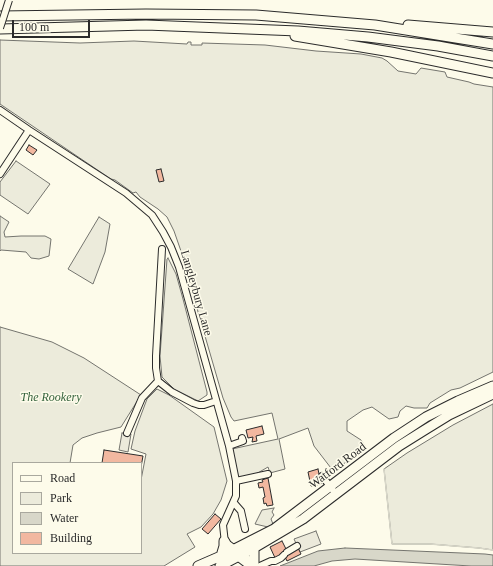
<!DOCTYPE html>
<html>
<head>
<meta charset="utf-8">
<style>
	body { margin:0 }
	#map { position:relative; width:493px; height:566px; overflow:hidden; background:#fdfbea; font-family:Georgia,serif }
	canvas { display:block }
	.legend { position:absolute; left:12px; top:462px; width:130px; height:92px; box-sizing:border-box; background:#fdfbea; border:1px solid #a9a89e; margin:0; padding:5px 7px; list-style:none; font-size:12px; color:#2b2b2b }
	.legend li { display:flex; align-items:center; gap:8px; height:20px }
	.legend b { width:20px; border:1px solid #a9a89e }
	.scale { position:absolute; left:12px; top:20px; width:78px; height:18px; box-sizing:border-box; border:2px solid #2b2b2b; border-top:0; padding-left:5px; font-size:12px; line-height:14px; white-space:nowrap; color:#2b2b2b; -webkit-text-stroke:3px #fdfbea; paint-order:stroke }
</style>
</head>
<body>
<div id="map">
<canvas width="493" height="566"></canvas>
<ul class="legend">
<li><b style="height:5px;background:#fdfbea"></b>Road</li>
<li><b style="height:11px;background:#ecebdb"></b>Park</li>
<li><b style="height:11px;background:#d8d7c9"></b>Water</li>
<li><b style="height:11px;background:#f2b8a0"></b>Building</li>
</ul>
<div class="scale">100 m</div>
</div>
<script>
const g = document.querySelector('canvas').getContext('2d');
g.lineJoin = 'round';
function paint(path, color) {
  g.fillStyle = color;
  g.fill(path, 'evenodd');
}
function poly(rows) {
  const path = new Path2D();
  for (const r of rows) {
    path.moveTo(r[0], r[1]);
    for (let i = 2; i < r.length; i += 2) path.lineTo(r[i], r[i + 1]);
  }
  return path;
}
function stroke(path, color, width, dash) {
  g.strokeStyle = color;
  g.lineWidth = width;
  g.lineCap = dash ? 'butt' : 'round';
  g.setLineDash(dash || []);
  g.stroke(path);
}
function drawText(font, color, halo, rows, align = 'center') {
  g.font = font + ' Georgia,serif';
  g.lineWidth = 3;
  g.setLineDash([]);
  g.textBaseline = 'middle';
  g.strokeStyle = halo;
  g.fillStyle = color;
  for (const [text, x, y, turn = 0] of rows) {
    g.save();
    g.translate(x, y);
    g.rotate((+turn || 0) * Math.PI / 180);
    g.textAlign = isNaN(turn) ? turn : align;
    if (halo) g.strokeText(text, 0, 0);
    g.fillText(text, 0, 0);
    g.restore();
  }
}
const green = poly([
	[0,40,80,43,134,41,187,44,188,42,191,42,191,45,202,45,202,43,265,45,316,51,361,54,382,58,387,61,398,71,416,74,421,68,445,72,447,77,469,82,474,84,493,87,493,372,460,388,451,390,430,403,427,408,414,408,406,406,400,411,398,417,389,419,372,407,363,410,347,421,347,431,361,440,365,446,334,472,314,446,308,428,279,439,285,469,270,473,268,467,256,474,238,478,232,449,278,439,272,413,234,421,231,417,223,398,198,312,190,277,174,231,167,217,158,209,140,197,136,192,133,193,115,180,111,179,96,169,0,104,0,40],
	[16,161,50,184,28,214,0,195,0,182,16,161],
	[0,216,9,222,4,232,5,237,21,236,45,236,51,239,49,256,39,259,31,258,26,252,1,250,0,251,0,216],
	[99,217,110,224,105,252,93,284,68,269,99,217],
	[168,258,176,274,183,299,207,392,207,395,198,401,174,389,162,377,160,356,167,259,168,258],
	[0,327,52,342,84,358,141,395,121,427,97,433,82,438,73,445,70,463,13,463,13,553,141,553,141,480,146,454,131,449,135,431,147,399,157,389,169,395,214,427,227,481,221,500,213,514,201,527,187,534,195,547,164,566,0,566,0,327],
	[493,404,493,550,479,548,430,544,392,544,384,469,407,453,453,425,493,404],
	[274,508,272,512,274,515,271,519,273,524,268,527,255,524,262,510,274,508]
]);
paint(green, '#ecebdb');
stroke(green, '#74746e', 1);
const parking = poly([
	[122,433,131,434,128,452,119,450,122,433],
	[316,531,321,544,300,552,294,539,316,531]
]);
paint(parking, '#eceadb');
stroke(parking, '#74746e', 1);
const water = poly([
	[345,548,485,554,493,555,493,566,471,566,355,559,332,561,314,566,280,566,318,551,345,548]
]);
paint(water, '#d8d7c9');
stroke(water, '#74746e', 1);
stroke(poly([
	[384,469,392,544,430,544,479,548,493,550]
]), '#d8d7c9', 1.5);
const building = poly([
	[29,145,37,150,33,155,26,150,29,145],
	[161,169,164,181,159,182,156,170,161,169],
	[262,426,264,434,256,436,257,441,252,442,253,437,248,438,246,430,262,426],
	[104,450,143,456,141,467,141,463,102,463,104,450],
	[318,469,321,484,311,486,308,472,318,469],
	[268,478,273,505,267,506,266,503,264,504,263,498,265,497,263,487,259,488,258,483,263,482,262,480,268,478],
	[215,514,221,519,208,534,202,529,215,514],
	[282,541,288,553,298,548,301,554,287,561,284,555,276,560,270,547,282,541]
]);
paint(building, '#f2b8a0');
stroke(building, '#2b2b2b', 1);
const minor = poly([
	[0,110,29,130,126,193,152,215,163,232,171,247,179,267,229,446,236,481,236,496,223,525,225,543],
	[0,174,29,130],
	[162,249,156,356,156,368,158,381,172,392,193,403,199,405,204,405,216,401],
	[127,433,142,398,158,381],
	[229,446,243,441,242,438],
	[322,476,336,494],
	[236,481,268,474],
	[234,503,241,511,245,529],
	[225,539,228,544,251,561,254,566],
	[287,552,297,546],
	[236,556,249,566],
	[260,566,271,561,275,561,281,558,284,555]
]);
const highway = poly([
	[0,16,146,14,256,15,375,25,493,44],
	[408,25,493,32],
	[0,29,146,25,298,31,368,37,438,46,493,56],
	[295,36,391,52,493,73],
	[221,556,224,546,224,541],
	[198,566,221,556,274,529,394,438,426,417,458,401,493,386],
	[220,566,254,548,303,519,399,446,423,431,449,415,493,394],
	[254,566,254,548]
]);
stroke(minor, '#2b2b2b', 8);
stroke(highway, '#2b2b2b', 11);
stroke(minor, '#fdfbea', 6);
stroke(highway, '#fdfbea', 9);
const minorBridge = poly([
	[0,28,9,0]
]);
stroke(minorBridge, '#2b2b2b', 8, []);
stroke(minorBridge, '#fdfbea', 6);
drawText('12px', '#2b2b2b', '#fdfbea', [
	["Langleybury Lane",196,293,74],
	["Watford Road",338,466,-37]
]);
drawText('italic 12px', '#34623c', '#fdfbea', [
	["The Rookery",51,398]
]);
</script>
</body>
</html>
